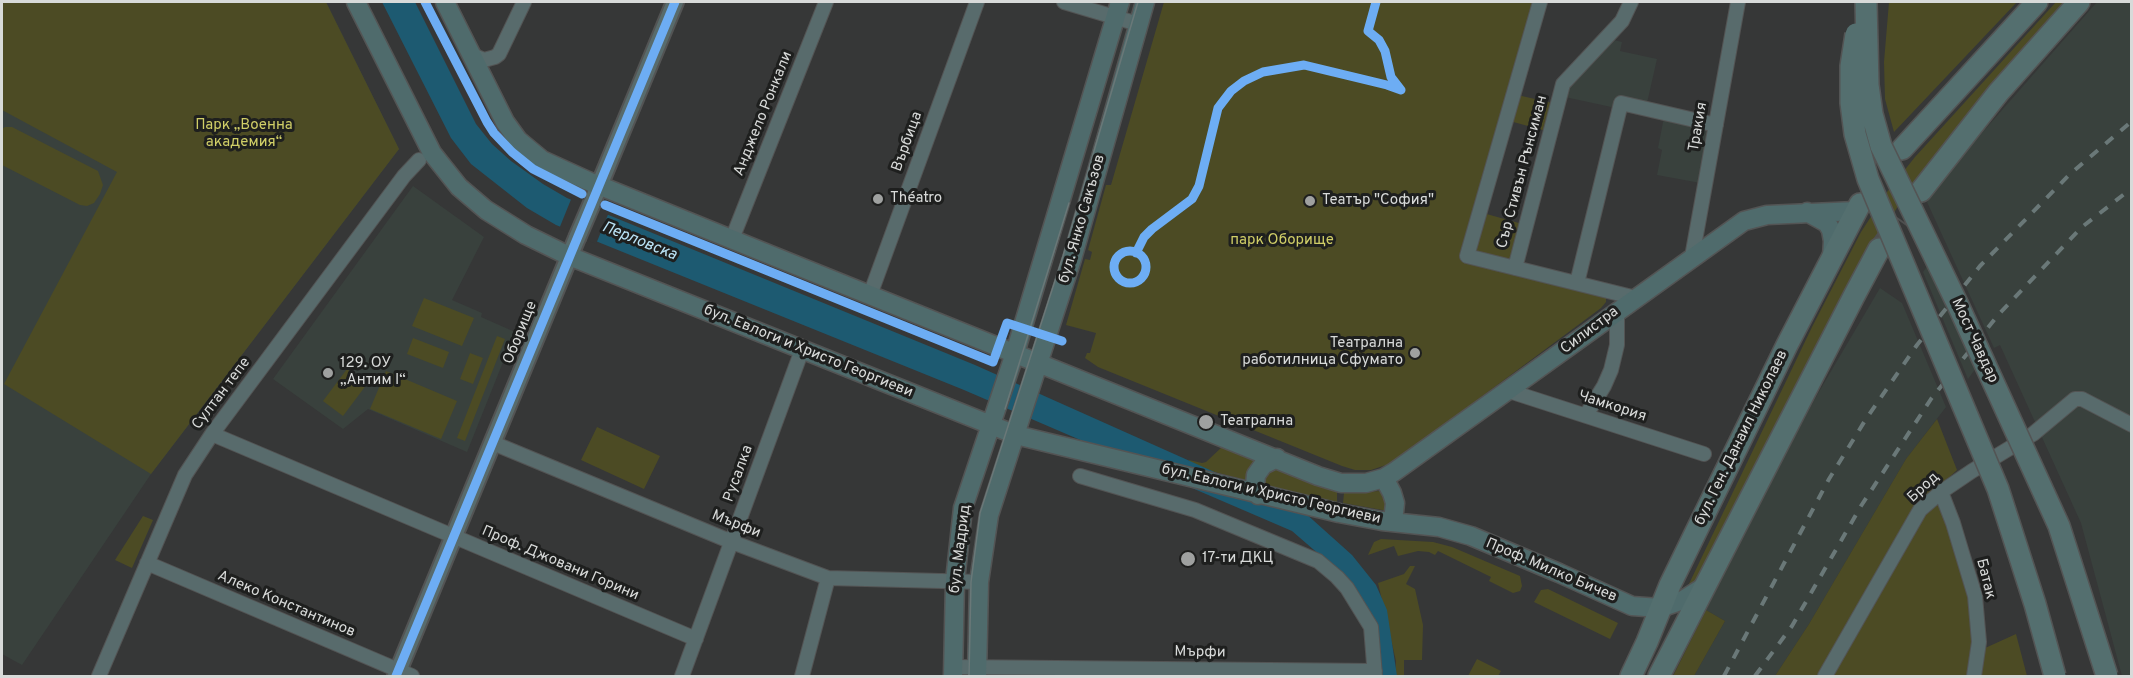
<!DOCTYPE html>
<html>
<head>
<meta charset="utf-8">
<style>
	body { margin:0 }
	#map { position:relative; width:2133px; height:678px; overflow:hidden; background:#363737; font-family:Overpass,sans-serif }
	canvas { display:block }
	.frame { position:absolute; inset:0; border:3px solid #d8dad9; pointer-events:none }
</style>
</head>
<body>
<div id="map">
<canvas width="2133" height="678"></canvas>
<div class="frame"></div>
</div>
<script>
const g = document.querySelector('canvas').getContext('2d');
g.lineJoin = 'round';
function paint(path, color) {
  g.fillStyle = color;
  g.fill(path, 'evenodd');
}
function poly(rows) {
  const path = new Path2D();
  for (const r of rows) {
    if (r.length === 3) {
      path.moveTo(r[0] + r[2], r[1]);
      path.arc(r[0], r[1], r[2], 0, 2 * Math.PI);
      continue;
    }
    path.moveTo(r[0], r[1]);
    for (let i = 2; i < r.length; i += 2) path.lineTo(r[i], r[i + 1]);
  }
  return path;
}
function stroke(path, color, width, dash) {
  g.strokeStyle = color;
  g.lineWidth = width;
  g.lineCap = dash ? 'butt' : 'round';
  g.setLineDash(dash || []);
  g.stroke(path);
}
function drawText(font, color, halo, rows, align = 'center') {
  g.font = font + ' Overpass,sans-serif';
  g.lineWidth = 6;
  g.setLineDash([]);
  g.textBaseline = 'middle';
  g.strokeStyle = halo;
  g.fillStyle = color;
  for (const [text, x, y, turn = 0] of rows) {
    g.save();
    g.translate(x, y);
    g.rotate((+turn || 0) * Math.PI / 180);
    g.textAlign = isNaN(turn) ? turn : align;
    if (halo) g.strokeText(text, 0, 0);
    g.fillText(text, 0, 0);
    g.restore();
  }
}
paint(poly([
	[2,2,326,2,399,149,151,474,22,665,2,654],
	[2097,2,2131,2,2131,676,2122,676,2081,523,2000,345,1994,348,1927,202,1952,167],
	[1610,39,1622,42,1620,51,1657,59,1647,103,1616,108,1565,97,1568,84],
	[1665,112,1716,125,1706,184,1657,175,1662,150,1658,148],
	[413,186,484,237,452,300,482,313,481,317,515,332,467,452,368,409,343,429,273,379],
	[1928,265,1976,368,1968,379,1923,272],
	[1880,288,1902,303,1946,407,1906,459,1809,624,1775,676,1694,676,1725,621,1706,610,1760,501,1817,395]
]), '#39413d');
paint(poly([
	[2,2,326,2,399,149,151,474,4,384,117,172,2,110],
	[1164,2,1536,2,1461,261,1602,294,1606,297,1606,302,1601,308,1407,452,1389,464,1371,470,1355,470,1342,466,1098,367,1085,358,1087,353,1090,353,1096,333,1066,325,1085,259,1090,260,1092,252,1088,250,1106,185,1111,185],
	[1889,2,2017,2,1894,132,1885,99,1884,62],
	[2056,2,2063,2,2041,31,1980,101,1903,198,1871,250,1698,582,1687,588,1812,327,1861,232,1887,192,1915,157],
	[1513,94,1557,104,1550,132,1506,120],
	[5,127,12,127,98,171,103,185,100,194,94,203,87,206,80,205,2,165,2,129],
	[1483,213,1526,225,1516,264,1471,253],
	[424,298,474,318,462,346,412,326],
	[497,336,505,339,465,441,457,438],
	[413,338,449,352,443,368,407,354],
	[470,353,483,358,473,384,460,379],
	[347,369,367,384,343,416,323,401],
	[386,371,457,401,441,439,370,409],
	[1937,419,1957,470,1915,509,1819,676,1775,676,1809,624,1906,459],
	[597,427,660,456,644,489,581,460],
	[1222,447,1256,460,1249,481,1188,465,1189,460,1202,463,1206,462],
	[1274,468,1337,492,1337,502,1266,486,1262,474],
	[1380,491,1385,492,1388,511,1343,503,1344,493],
	[1941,492,1975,596,1974,676,1825,676,1920,510],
	[143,516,153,520,132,568,115,560],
	[1381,539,1433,542,1452,547,1520,576,1522,586,1520,591,1513,593,1489,581,1491,577,1438,551,1435,555,1429,552,1418,551,1398,556,1394,546,1368,555,1374,542],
	[1410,566,1415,566,1406,584,1415,589,1423,625,1422,660,1404,660,1404,676,1395,676,1396,661,1378,583,1404,574],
	[1548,589,1618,623,1610,639,1534,602,1541,590],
	[1706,610,1725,621,1694,676,1673,676],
	[2016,634,2027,676,1979,676,1983,649],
	[1477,659,1501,671,1498,676,1468,676]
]), '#4c4b24');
paint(poly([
	[382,2,415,2,476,124,492,144,511,161,543,184,567,198,975,365,1304,512,1352,555,1376,585,1387,610,1397,676,1376,676,1365,611,1343,575,1292,531,964,390,556,225,527,208,471,164,451,138]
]), '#1d5a71');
paint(poly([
	[572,197,609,212,596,244,559,229]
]), '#363737');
stroke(poly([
	[1881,246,1900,219]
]), '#4e4f4f', 21, [21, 10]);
const minor = poly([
	[1064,2,1138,24],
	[1540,2,1467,256,1636,298],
	[472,55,484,60,495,57,499,54,524,2],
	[732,239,826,2],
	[1692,257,1738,2],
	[1515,268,1563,84,1622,21,1631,2],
	[1577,283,1621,103,1716,125],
	[870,295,977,2],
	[1509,391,1704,454],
	[1586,415,1604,386,1611,370,1617,345,1617,311],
	[212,434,696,639],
	[493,443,732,542,828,578,979,582],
	[1080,476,1195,510,1318,561,1337,577,1347,588,1371,627,1375,676],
	[1941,492,1953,523,1975,596,1979,642,1974,676],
	[147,563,412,676],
	[953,667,1375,671],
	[99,676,185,475,212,434,404,176,419,160],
	[682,676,802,350],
	[802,676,828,578],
	[1825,676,1920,510,1941,492,1972,471,2033,434,2075,399,2082,399,2132,425]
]);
const tertiary = poly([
	[594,198,675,2],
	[396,676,577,238]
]);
const secondary = poly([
	[356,2,432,153,459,187,486,210,526,235,569,256,1016,435,1339,513,1382,521,1439,527,1471,536,1559,573,1632,606,1660,608,1683,600,1705,586],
	[445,2,505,122,518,140,542,160,588,181,768,254,1318,476,1341,483,1366,483,1384,478,1394,472,1744,221,1767,215,1856,211],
	[1807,212,1827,223,1831,230,1833,241,1832,257],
	[1384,478,1392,493,1395,503,1393,522],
	[1258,495,1255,486,1256,475,1263,465,1277,458],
	[953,676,955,581,963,508,1015,353,1120,2],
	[977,676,979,582,989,515,1072,259,1145,2]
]);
const primary = poly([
	[1902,149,2037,2],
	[1921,191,1998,93,2079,2],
	[1631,676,1647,642,1670,585,1787,345,1860,204],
	[1659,676,1854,296,1879,249]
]);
stroke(minor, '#535454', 16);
stroke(tertiary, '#535454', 20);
stroke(secondary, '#535454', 21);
stroke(primary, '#535454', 24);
stroke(minor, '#586b6c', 14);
stroke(tertiary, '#586b6c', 16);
stroke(secondary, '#4f6b6c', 18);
stroke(primary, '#546f6f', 21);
stroke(poly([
	[1005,409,1069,203],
	[969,676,971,582,980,513,1063,256,1138,2]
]), '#6a7878', 1.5);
stroke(poly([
	[1724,676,1829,479,1866,419,1917,345,1980,266,2070,174,2132,121],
	[1755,676,1792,626,1861,506,1931,399,1998,315,2082,227,2132,188]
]), '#6a7878', 4, [10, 10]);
const tertiaryBridge = poly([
	[577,238,592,203]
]);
const primaryBridge = poly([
	[1866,2,1868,85,1872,114,1881,146,1958,305,2059,526,2107,676],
	[1856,34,1851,66,1851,103,1855,134,1868,179,1998,489,2035,604,2055,676]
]);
stroke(tertiaryBridge, '#535454', 20, []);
stroke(primaryBridge, '#535454', 24, []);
stroke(tertiaryBridge, '#586b6c', 16);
stroke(primaryBridge, '#546f6f', 21);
stroke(poly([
	[425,2,487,122,494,133,512,152,533,169,582,194],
	[1376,2,1368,31,1379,40,1385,51,1391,77,1401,90],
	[605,205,993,362,1007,323,1062,341],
	[1130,267,16],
	[1136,253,1144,237,1152,229,1192,199,1199,186,1218,108,1231,91,1244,81,1263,72,1304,65,1387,85,1401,90],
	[396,676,675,2]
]), '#6dadf4', 9);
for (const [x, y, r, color] of [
	[878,199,6,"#9fa1a0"],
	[1310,201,6,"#9fa1a0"],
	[1415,353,6,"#9fa1a0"],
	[328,373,6,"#9fa1a0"],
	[1206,422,8,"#9fa1a0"],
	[1188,559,8,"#9fa1a0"]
]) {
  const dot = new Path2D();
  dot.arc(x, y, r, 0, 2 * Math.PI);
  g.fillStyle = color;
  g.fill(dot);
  stroke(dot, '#1e1f1e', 2);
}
drawText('15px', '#d8dad9', '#1e1f1e', [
	["Анджело Ронкали",764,114,-68],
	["Тракия",1699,127,-80],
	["Върбица",908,142,-70],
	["Сър Стивън Рънсиман",1523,172,-75],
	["бул. Янко Сакъзов",1083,219,-74],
	["Силистра",1590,331,-37],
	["Оборище",521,333,-68],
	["Мост Чавдар",1974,341,65],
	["бул. Евлоги и Христо Георгиеви",808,352,22],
	["Султан тепе",222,394,-53],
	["Чамкория",1612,407,18],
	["бул. Ген. Данаил Николаев",1742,438,-64],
	["Русалка",739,474,-70],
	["Брод",1924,488,-43],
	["бул. Евлоги и Христо Георгиеви",1271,495,13],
	["Мърфи",736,525,22],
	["бул. Мадрид",961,549,-83],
	["Проф. Джовани Горини",560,564,23],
	["Проф. Милко Бичев",1551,571,23],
	["Батак",1985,579,76],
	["Алеко Константинов",286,605,23],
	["Мърфи",1200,653,1]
]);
drawText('15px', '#d0ce67', '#1e1f1e', [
	["Парк „Военна",244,126],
	["академия“",244,143],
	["парк Оборище",1282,241]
]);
drawText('15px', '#d8dad9', '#1e1f1e', [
	["Théatro",890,199],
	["Театър \"София\"",1322,201],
	["Театрална",1403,344,"right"],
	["работилница Сфумато",1403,361,"right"],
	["129. ОУ",340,364],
	["„Антим I“",340,381],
	["Театрална",1220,422],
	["17-ти ДКЦ",1202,559]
], 'left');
drawText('italic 16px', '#bae3f6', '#1e1f1e', [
	["Перловска",639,242,22]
]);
</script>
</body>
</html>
